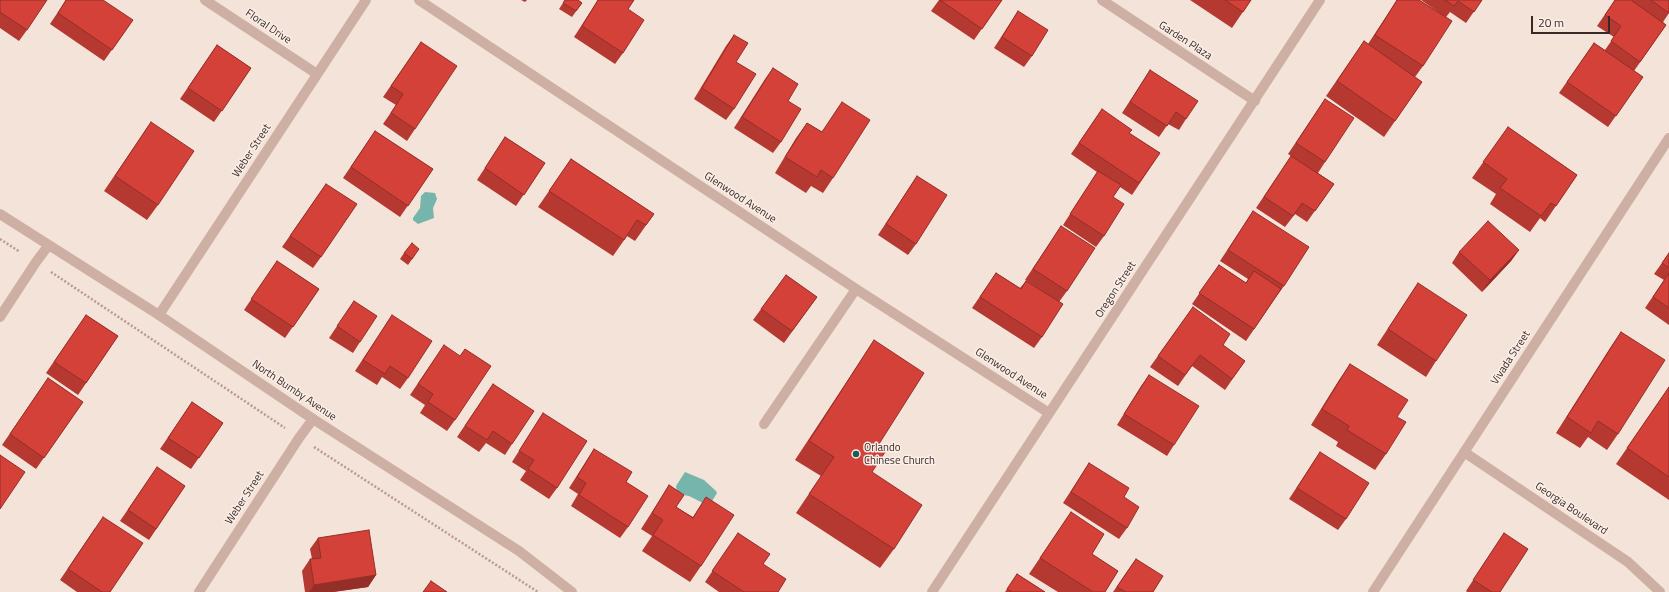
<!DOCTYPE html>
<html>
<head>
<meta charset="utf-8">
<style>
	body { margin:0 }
	#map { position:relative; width:1669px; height:592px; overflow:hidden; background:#f4e3d9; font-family:"Titillium Web",sans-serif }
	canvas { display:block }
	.scale { position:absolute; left:1531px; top:16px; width:79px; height:18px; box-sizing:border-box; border:2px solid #382926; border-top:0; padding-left:5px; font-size:12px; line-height:14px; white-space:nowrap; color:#382926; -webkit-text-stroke:3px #fbeee6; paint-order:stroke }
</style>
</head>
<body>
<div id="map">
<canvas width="1669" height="592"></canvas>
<div class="scale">20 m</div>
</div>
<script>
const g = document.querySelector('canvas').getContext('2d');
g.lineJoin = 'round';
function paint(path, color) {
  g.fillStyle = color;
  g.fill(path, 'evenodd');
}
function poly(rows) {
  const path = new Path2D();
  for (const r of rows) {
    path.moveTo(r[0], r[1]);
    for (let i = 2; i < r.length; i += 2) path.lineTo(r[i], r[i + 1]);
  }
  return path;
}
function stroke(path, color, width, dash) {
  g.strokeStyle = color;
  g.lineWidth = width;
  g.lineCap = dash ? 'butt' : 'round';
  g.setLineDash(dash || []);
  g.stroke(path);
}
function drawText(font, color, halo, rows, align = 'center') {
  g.font = font + ' "Titillium Web",sans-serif';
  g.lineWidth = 3;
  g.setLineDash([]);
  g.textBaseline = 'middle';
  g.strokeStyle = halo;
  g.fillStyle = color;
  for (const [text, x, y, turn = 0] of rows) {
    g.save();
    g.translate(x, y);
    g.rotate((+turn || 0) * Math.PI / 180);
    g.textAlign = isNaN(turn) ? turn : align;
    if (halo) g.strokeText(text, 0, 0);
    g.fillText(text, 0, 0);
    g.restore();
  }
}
paint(poly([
	[425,192,435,193,437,199,433,208,434,218,418,224,413,220,413,218,420,208,421,196],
	[685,472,704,480,716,491,717,493,709,506,689,496,679,494,677,492,676,486]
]), '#75b5ab');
stroke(poly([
	[0,239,20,252],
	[51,272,285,428],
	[314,447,538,592]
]), '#ba998e', 2.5, [2, 2]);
stroke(poly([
	[764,424,856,289]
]), '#ceafa4', 10);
stroke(poly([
	[205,0,317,74],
	[419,0,856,289,1049,413],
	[1102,0,1255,101],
	[159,315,366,0],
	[0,317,36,262,48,246],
	[1464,452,1628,562,1660,592],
	[199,592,299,438,313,419],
	[932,592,1320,0],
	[1373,592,1669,138]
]), '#ceafa4', 10);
stroke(poly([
	[0,214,159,315,313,419,519,551,572,592]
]), '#ceafa4', 10);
paint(poly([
	[0,0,27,30,19,41,0,28],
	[66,0,133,20,104,61,50,24],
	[521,0,527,0,525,2],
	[565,0,578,0,582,3,572,17,559,9],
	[598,0,634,0,628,9,623,53,615,64,574,37],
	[939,0,1002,0,974,40,931,11],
	[1190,0,1251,0,1232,28],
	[1397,0,1419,0,1440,13,1421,0,1482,0,1466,23,1450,12,1446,17,1423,66,1415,77,1422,82,1384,137,1326,96,1364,41,1368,44],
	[1615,0,1632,1,1632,0,1669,0,1669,13,1663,22,1666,25,1634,71,1643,77,1608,127,1559,93,1594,43,1605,50,1614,37,1597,26],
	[1018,11,1032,56,1024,67,994,48],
	[734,35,736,62,734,109,726,120,694,99,726,46],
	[421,42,415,129,407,141,383,124,396,105,383,97],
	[217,45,251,68,214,122,180,99],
	[773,68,788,101,781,142,773,153,734,128,765,79],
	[1150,70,1186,119,1179,130,1168,124,1159,137,1122,113],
	[1325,99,1325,162,1318,173,1334,184,1307,222,1295,214,1285,227,1256,208,1291,156,1296,159,1288,154],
	[842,102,833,178,823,193,811,186,806,193,775,173,796,138,807,123,822,132],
	[1102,109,1129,133,1160,153,1132,195,1120,187,1113,197,1104,236,1096,247,1063,225,1097,172,1071,154],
	[151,122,158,205,147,220,104,191],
	[1508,127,1577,175,1545,222,1540,218,1530,232,1490,204,1496,194,1472,178],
	[375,131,433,169,400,217,343,178],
	[505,137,545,163,516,206,477,180],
	[571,159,654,214,635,241,627,236,613,256,538,207],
	[917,176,916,244,908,255,878,235],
	[326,184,321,257,313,268,282,247],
	[1253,211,1284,286,1276,297,1246,341,1192,304,1219,265,1246,283,1248,279,1220,261],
	[1061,226,1067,291,1059,302,1042,337,1034,348,972,308,996,273,1020,288,1026,281,1045,293,1025,280],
	[1519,250,1511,261,1482,292,1452,263,1459,252],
	[404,253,415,255,408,265,400,259],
	[1669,253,1669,325,1645,308,1664,280,1654,274],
	[277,261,319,289,285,338,244,310],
	[786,275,817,297,784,343,753,320],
	[1418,283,1436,361,1426,377,1377,345],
	[354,301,360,342,353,353,329,338],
	[1193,307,1223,345,1245,361,1225,390,1192,366,1178,386,1150,367],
	[86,315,118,336,78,395,46,373],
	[392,315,408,378,400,389,382,377,377,385,355,371],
	[1621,332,1618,434,1607,450,1588,437,1580,448,1556,433,1610,348],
	[874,340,879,444,872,472,894,549,880,568,796,513,821,476,795,460,861,360],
	[444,345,455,420,447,431,420,413,425,405,410,395],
	[1350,364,1397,417,1386,454,1375,470,1336,446,1338,442,1311,425,1339,380],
	[1149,375,1174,445,1167,456,1117,425,1141,386],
	[48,378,83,402,36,469,2,445],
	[493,384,512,444,505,455,486,443,479,452,457,437],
	[1669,387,1669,500,1616,464],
	[192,402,223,423,191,469,160,449],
	[543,413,557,488,549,499,520,480,526,471,512,462],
	[594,449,626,482,628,527,620,538,571,506,578,494,569,488],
	[1320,452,1346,519,1338,530,1289,499,1312,464],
	[1089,463,1124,497,1127,528,1119,539,1063,503],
	[157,467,185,486,149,540,120,521],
	[669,485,676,507,693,517,706,497,701,566,690,582,642,551,652,536,641,529,659,501],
	[1071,512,1092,554,1105,592,1058,592,1029,574],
	[95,528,110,592,77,592,60,580],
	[738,533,763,564,778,592,719,592,705,582],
	[1504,533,1500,592,1467,592,1466,591],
	[318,538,376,575,368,587,333,592,305,592,302,571,310,559,312,559,310,549],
	[1136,559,1153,592,1113,592,1128,570],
	[1017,574,1045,592,1005,592]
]), '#b53831');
paint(poly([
	[1519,250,1511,261,1482,292,1490,280],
	[376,575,368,587,333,592,309,592,314,585]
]), '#942e28');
const building = poly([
	[0,0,47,0,27,30,0,12,0,0],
	[66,0,103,0,133,20,112,50,58,13,66,0],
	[565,0,578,0,582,3,576,11,563,3,565,0],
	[598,0,634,0,628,9,644,20,623,53,582,26,598,0],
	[940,0,1002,0,982,29,940,0],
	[1225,0,1251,0,1243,12,1225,0],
	[1397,0,1419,0,1452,21,1423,66,1375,35,1397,0],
	[1445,0,1482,0,1474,12,1458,1,1454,6,1445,0],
	[1615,0,1631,0,1666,25,1640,62,1611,41,1621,26,1605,15,1615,0],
	[1651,0,1669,0,1669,13,1651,0],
	[1018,11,1048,30,1032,56,1002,37,1018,11],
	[734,35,748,43,736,62,756,74,734,109,702,88,734,35],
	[1364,41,1422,82,1395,121,1337,81,1364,41],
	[421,42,457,66,415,129,391,113,403,94,391,86,421,42],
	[1594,43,1643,77,1616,116,1567,82,1594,43],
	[217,45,251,68,222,111,188,88,217,45],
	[773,68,798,84,788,101,801,109,781,142,742,117,773,68],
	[1150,70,1198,101,1186,119,1176,112,1167,126,1130,102,1150,70],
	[1325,99,1354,118,1325,162,1296,143,1325,99],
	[842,102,870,120,833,178,821,170,817,177,785,157,807,123,822,132,842,102],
	[1102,109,1132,130,1129,133,1160,153,1139,183,1079,143,1102,109],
	[151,122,194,151,158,205,115,176,151,122],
	[1508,127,1577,175,1556,206,1551,203,1541,216,1500,188,1507,179,1483,162,1508,127],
	[375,131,433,169,408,206,351,167,375,131],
	[505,137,545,163,524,195,485,168,505,137],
	[1291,156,1334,184,1315,211,1302,203,1293,216,1264,197,1291,156],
	[571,159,654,214,646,225,637,220,624,240,549,191,571,159],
	[1098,171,1121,185,1113,197,1124,204,1104,236,1070,214,1098,171],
	[917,176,947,195,916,244,886,224,917,176],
	[326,184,357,204,321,257,290,236,326,184],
	[1253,211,1309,247,1284,286,1228,250,1253,211],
	[1488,221,1519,250,1490,280,1459,252,1488,221],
	[1061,226,1095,248,1067,291,1033,269,1061,226],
	[412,243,419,249,412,259,404,253,412,243],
	[1669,253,1669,268,1662,263,1669,253],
	[277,261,319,289,293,327,251,299,277,261],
	[1219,265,1246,283,1254,271,1281,289,1254,329,1199,293,1219,265],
	[996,273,1021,289,1026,281,1063,304,1042,337,980,297,996,273],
	[1669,273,1669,308,1653,297,1669,273],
	[786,275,817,297,792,331,761,309,786,275],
	[1418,283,1467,315,1436,361,1388,329,1418,283],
	[354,301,377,316,360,342,337,326,354,301],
	[1193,307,1230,334,1223,345,1245,361,1232,379,1200,355,1185,375,1158,356,1193,307],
	[86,315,118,336,86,383,54,362,86,315],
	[392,315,432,341,408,378,390,366,385,374,363,360,392,315],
	[1621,332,1665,360,1618,434,1598,421,1591,433,1567,417,1621,332],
	[874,340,924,373,879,444,887,449,872,472,922,505,894,549,809,494,834,457,809,441,874,340],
	[444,345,460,356,465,349,491,366,455,420,428,402,433,394,418,384,444,345],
	[1350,364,1408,400,1397,417,1406,422,1386,454,1347,430,1349,426,1322,409,1350,364],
	[1149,375,1199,406,1174,445,1124,414,1149,375],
	[48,378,83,402,44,458,10,434,48,378],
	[493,384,534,411,512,444,493,431,487,440,465,426,493,384],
	[1669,387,1669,477,1627,448,1669,387],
	[192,402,223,423,199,458,168,438,192,402],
	[543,413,587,441,557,488,528,469,534,460,519,451,543,413],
	[594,449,632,472,626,482,648,496,628,527,579,495,586,483,577,477,594,449],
	[1320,452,1369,483,1346,519,1297,488,1320,452],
	[0,455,25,472,0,509,0,455],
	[1089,463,1129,488,1124,497,1139,507,1127,528,1071,492,1089,463],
	[157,467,185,486,156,529,128,510,157,467],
	[669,485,684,495,676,507,693,518,706,497,734,515,701,566,653,535,663,520,652,513,669,485],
	[1071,512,1104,534,1092,554,1118,571,1105,592,1093,592,1040,558,1071,512],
	[103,517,143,543,110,592,102,592,68,569,103,517],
	[369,530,376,575,314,585,310,559,321,558,318,538,369,530],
	[738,533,770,554,763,564,786,579,778,592,744,592,712,571,738,533],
	[1504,533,1528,549,1500,592,1492,592,1473,580,1504,533],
	[1136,559,1163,576,1153,592,1126,592,1117,587,1136,559],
	[1017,574,1045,592,1012,592,1007,589,1017,574],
	[431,581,447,592,423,592,431,581]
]);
paint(building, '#d34139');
stroke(building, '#942e28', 1);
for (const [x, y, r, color] of [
	[856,454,4,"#175e56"]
]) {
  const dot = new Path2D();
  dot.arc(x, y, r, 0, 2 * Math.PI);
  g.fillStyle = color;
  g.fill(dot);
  stroke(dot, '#fbeee6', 1.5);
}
drawText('11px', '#382926', '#fbeee6', [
	["Floral Drive",268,27,34],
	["Garden Plaza",1185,41,33],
	["Weber Street",252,151,-57],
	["Glenwood Avenue",740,198,33],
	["Oregon Street",1116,290,-57],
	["Vivada Street",1511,358,-57],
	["Glenwood Avenue",1011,374,33],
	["North Bumby Avenue",294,391,34],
	["Weber Street",245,498,-57],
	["Georgia Boulevard",1571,509,34]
]);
drawText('11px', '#382926', '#fbeee6', [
	["Orlando",864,448],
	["Chinese Church",864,461]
], 'left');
</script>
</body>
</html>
